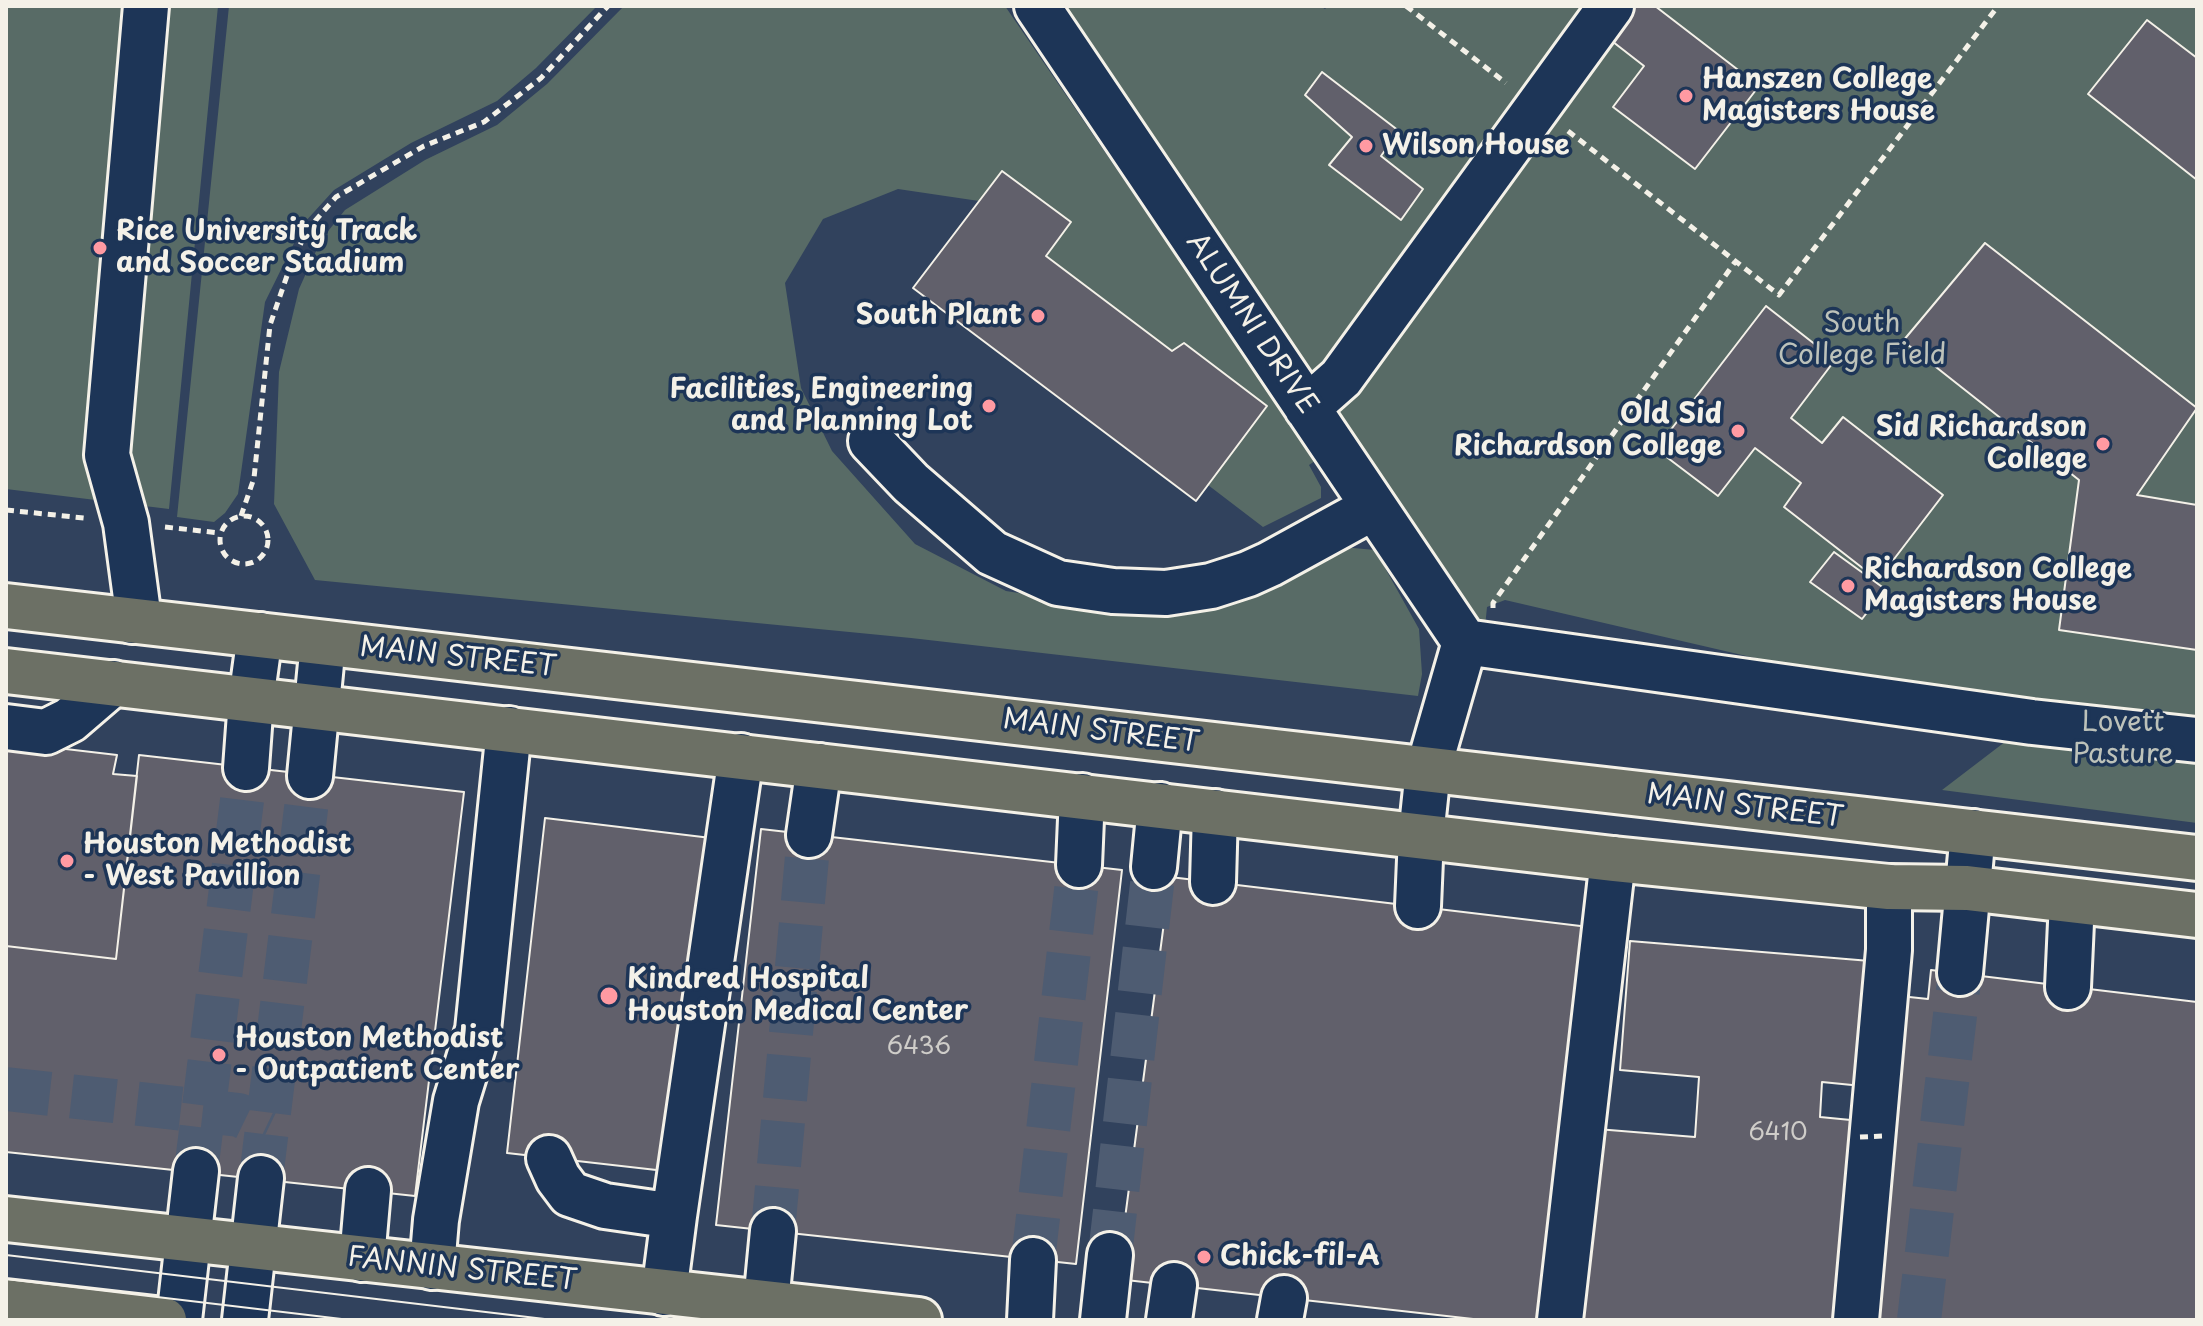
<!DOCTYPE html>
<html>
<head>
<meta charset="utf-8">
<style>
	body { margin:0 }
	#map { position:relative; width:2203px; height:1326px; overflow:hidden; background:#31425d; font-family:"Playpen Sans",sans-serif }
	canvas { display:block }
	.frame { position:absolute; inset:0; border:8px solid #f4f1e8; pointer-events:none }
</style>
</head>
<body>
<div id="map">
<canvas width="2203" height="1326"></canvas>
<div class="frame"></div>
</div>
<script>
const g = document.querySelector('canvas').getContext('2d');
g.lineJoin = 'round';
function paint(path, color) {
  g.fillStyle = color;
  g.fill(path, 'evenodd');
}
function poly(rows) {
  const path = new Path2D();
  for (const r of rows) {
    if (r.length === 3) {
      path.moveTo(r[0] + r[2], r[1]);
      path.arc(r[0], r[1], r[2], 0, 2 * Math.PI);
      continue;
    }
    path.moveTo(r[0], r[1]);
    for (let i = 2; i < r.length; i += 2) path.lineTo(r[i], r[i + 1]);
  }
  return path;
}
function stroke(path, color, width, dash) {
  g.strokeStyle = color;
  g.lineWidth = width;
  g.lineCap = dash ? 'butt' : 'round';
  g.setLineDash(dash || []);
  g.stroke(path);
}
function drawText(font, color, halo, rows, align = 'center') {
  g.font = font + ' "Playpen Sans",sans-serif';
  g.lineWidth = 7;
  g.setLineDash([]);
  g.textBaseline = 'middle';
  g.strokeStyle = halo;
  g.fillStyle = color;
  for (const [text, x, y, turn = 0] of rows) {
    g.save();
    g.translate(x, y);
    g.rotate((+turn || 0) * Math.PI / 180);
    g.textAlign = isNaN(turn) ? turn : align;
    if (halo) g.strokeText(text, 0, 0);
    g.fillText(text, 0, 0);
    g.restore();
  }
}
paint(poly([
	[6,6,218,6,169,509,6,489],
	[229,6,597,6,536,68,497,101,411,143,334,190,304,223,265,302,238,494,225,513,214,522,177,517],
	[624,6,1005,6,1298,434,1315,461,1309,465,1321,487,1321,498,1263,527,1208,485,1172,351,1046,256,1071,222,1002,171,979,201,898,189,823,219,785,283,801,388,832,451,915,544,1006,591,1119,609,1342,547,1375,550,1419,629,1422,674,1418,696,911,638,315,580,274,504,279,372,299,289,321,240,345,210,425,160,497,125,547,84],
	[1060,6,1320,6,1325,9,1328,6,2197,6,2197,58,2147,20,2089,94,2197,180,2197,823,1942,790,2031,722,1505,600,1487,607,1485,627,1473,619]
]), '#586b66');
const building = poly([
	[1632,6,1655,6,1759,86,1695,169,1613,107,1644,66,1608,38,1632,6],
	[2147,20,2197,58,2197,180,2088,94,2147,20],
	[1322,72,1399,131,1381,156,1423,189,1401,220,1329,165,1352,137,1305,95,1322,72],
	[1002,171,1071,222,1046,256,1172,351,1184,343,1267,406,1196,501,913,288,1002,171],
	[1985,243,2197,408,2137,495,2197,505,2197,650,2059,630,2079,480,1903,341,1985,243],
	[1766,306,1835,360,1791,418,1822,443,1843,417,1943,495,1878,580,1784,507,1801,483,1755,448,1718,496,1656,449,1766,306],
	[1834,552,1885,589,1862,619,1810,582,1834,552],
	[6,742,117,755,113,774,137,776,116,959,6,946,6,742],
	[139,755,464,792,415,1196,6,1152,6,946,116,959,139,755],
	[545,818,711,838,674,1172,507,1153,545,818],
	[761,829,1122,870,1076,1264,716,1225,761,829],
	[1170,877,1589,927,1542,1320,1482,1320,1117,1279,1170,877],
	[1630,941,1882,962,1872,1087,1822,1082,1820,1117,1861,1121,1846,1320,1583,1320,1597,1129,1695,1137,1699,1077,1620,1070,1630,941],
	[1931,970,2197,1002,2197,1320,1863,1320,1900,996,1928,999,1931,970]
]);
paint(building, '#61606b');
stroke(building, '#f4f1e8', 2);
stroke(poly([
	[6,1089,239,1115,268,1129],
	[196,1171,246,768],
	[261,1178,310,776],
	[773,1231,809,835],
	[1110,1255,1154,867],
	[1033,1260,1079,865],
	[1919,1320,1960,973]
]), '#4e5c72', 44, [44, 22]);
const minor = poly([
	[1037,6,1465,642],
	[1307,408,1341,378,1611,6],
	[871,441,911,483,992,553,1058,583,1113,591,1166,593,1211,586,1248,574,1270,564,1374,507],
	[132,621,137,605,126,523,107,455,146,6],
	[1465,642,2032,722,2197,740],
	[6,727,46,732,70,720,113,683],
	[246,768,251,700,260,635],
	[310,776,323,643],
	[809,835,819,766],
	[1079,865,1082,796],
	[1154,867,1160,805],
	[1213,882,1215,812],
	[1418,906,1421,836,1428,770,1465,642],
	[1960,973,1973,832],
	[2068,987,2072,901],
	[549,1158,558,1178,570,1194,605,1206,674,1216,664,1293],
	[674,1216,741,756],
	[362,1259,368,1190],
	[432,1267,436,1220,456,1101,478,1030,509,729],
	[766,1303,773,1231],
	[179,1320,196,1171],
	[245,1320,261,1178],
	[1030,1320,1033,1260],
	[1103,1320,1110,1255],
	[1169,1320,1174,1285],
	[1280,1320,1284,1298],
	[1560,1320,1613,859],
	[1856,1320,1889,950,1889,887]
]);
const major = poly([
	[6,606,2197,858],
	[6,671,1613,859,1889,887,1967,888,2197,915],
	[6,1219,919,1320],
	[6,1302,164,1320]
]);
stroke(minor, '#f4f1e8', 50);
stroke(major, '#f4f1e8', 50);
stroke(poly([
	[1406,6,1506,83],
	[1568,131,1779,295,1998,6],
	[6,510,84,518],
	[244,540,24],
	[241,516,254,478,270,325,290,267,307,230,336,197,424,146,484,122,541,78,608,6],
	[165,527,220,533],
	[1493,608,1493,603,1735,262]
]), '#f4f1e8', 5, [8, 6]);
stroke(minor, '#1d3557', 44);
stroke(major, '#6c7065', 44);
stroke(poly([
	[6,1255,553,1320],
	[6,1279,350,1320]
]), '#f4f1e8', 2);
stroke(poly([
	[1860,1137,1884,1136]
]), '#f4f1e8', 5, [8, 6]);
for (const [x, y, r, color] of [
	[1686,96,8,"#ff9aa2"],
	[1366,146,8,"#ff9aa2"],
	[100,248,8,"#ff9aa2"],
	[1038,316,8,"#ff9aa2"],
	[989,406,8,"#ff9aa2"],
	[1738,431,8,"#ff9aa2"],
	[2103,444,8,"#ff9aa2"],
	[1848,586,8,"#ff9aa2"],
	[67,861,8,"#ff9aa2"],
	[609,996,10,"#ff9aa2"],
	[219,1055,8,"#ff9aa2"],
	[1204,1257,8,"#ff9aa2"]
]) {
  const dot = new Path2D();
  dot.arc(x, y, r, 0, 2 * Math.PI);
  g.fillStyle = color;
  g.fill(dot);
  stroke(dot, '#1d3557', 3);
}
drawText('24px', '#cfcdc9', null, [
	["6436",919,1047],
	["6410",1778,1133]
]);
drawText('bold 28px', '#f4f1e8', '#1d3557', [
	["Hanszen College",1702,80],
	["Magisters House",1702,112],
	["Wilson House",1382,146],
	["Rice University Track",116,232],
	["and Soccer Stadium",116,264],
	["South Plant",1022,316,"right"],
	["Facilities, Engineering",973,390,"right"],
	["and Planning Lot",973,422,"right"],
	["Old Sid",1722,415,"right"],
	["Richardson College",1722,447,"right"],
	["Sid Richardson",2087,428,"right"],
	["College",2087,460,"right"],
	["Richardson College",1864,570],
	["Magisters House",1864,602],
	["Houston Methodist",83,845],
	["- West Pavillion",83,877],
	["Kindred Hospital",627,980],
	["Houston Medical Center",627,1012],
	["Houston Methodist",235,1039],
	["- Outpatient Center",235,1071],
	["Chick-fil-A",1220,1257]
], 'left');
drawText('28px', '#f4f1e8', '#1d3557', [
	["ALUMNI DRIVE",1251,324,56],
	["MAIN STREET",458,658,6],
	["MAIN STREET",1101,732,7],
	["MAIN STREET",1745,807,7],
	["FANNIN STREET",462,1270,6]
]);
drawText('28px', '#bdc2ba', '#1d3557', [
	["South",1862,324],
	["College Field",1862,356],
	["Lovett",2123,723],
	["Pasture",2123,755]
]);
</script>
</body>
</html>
